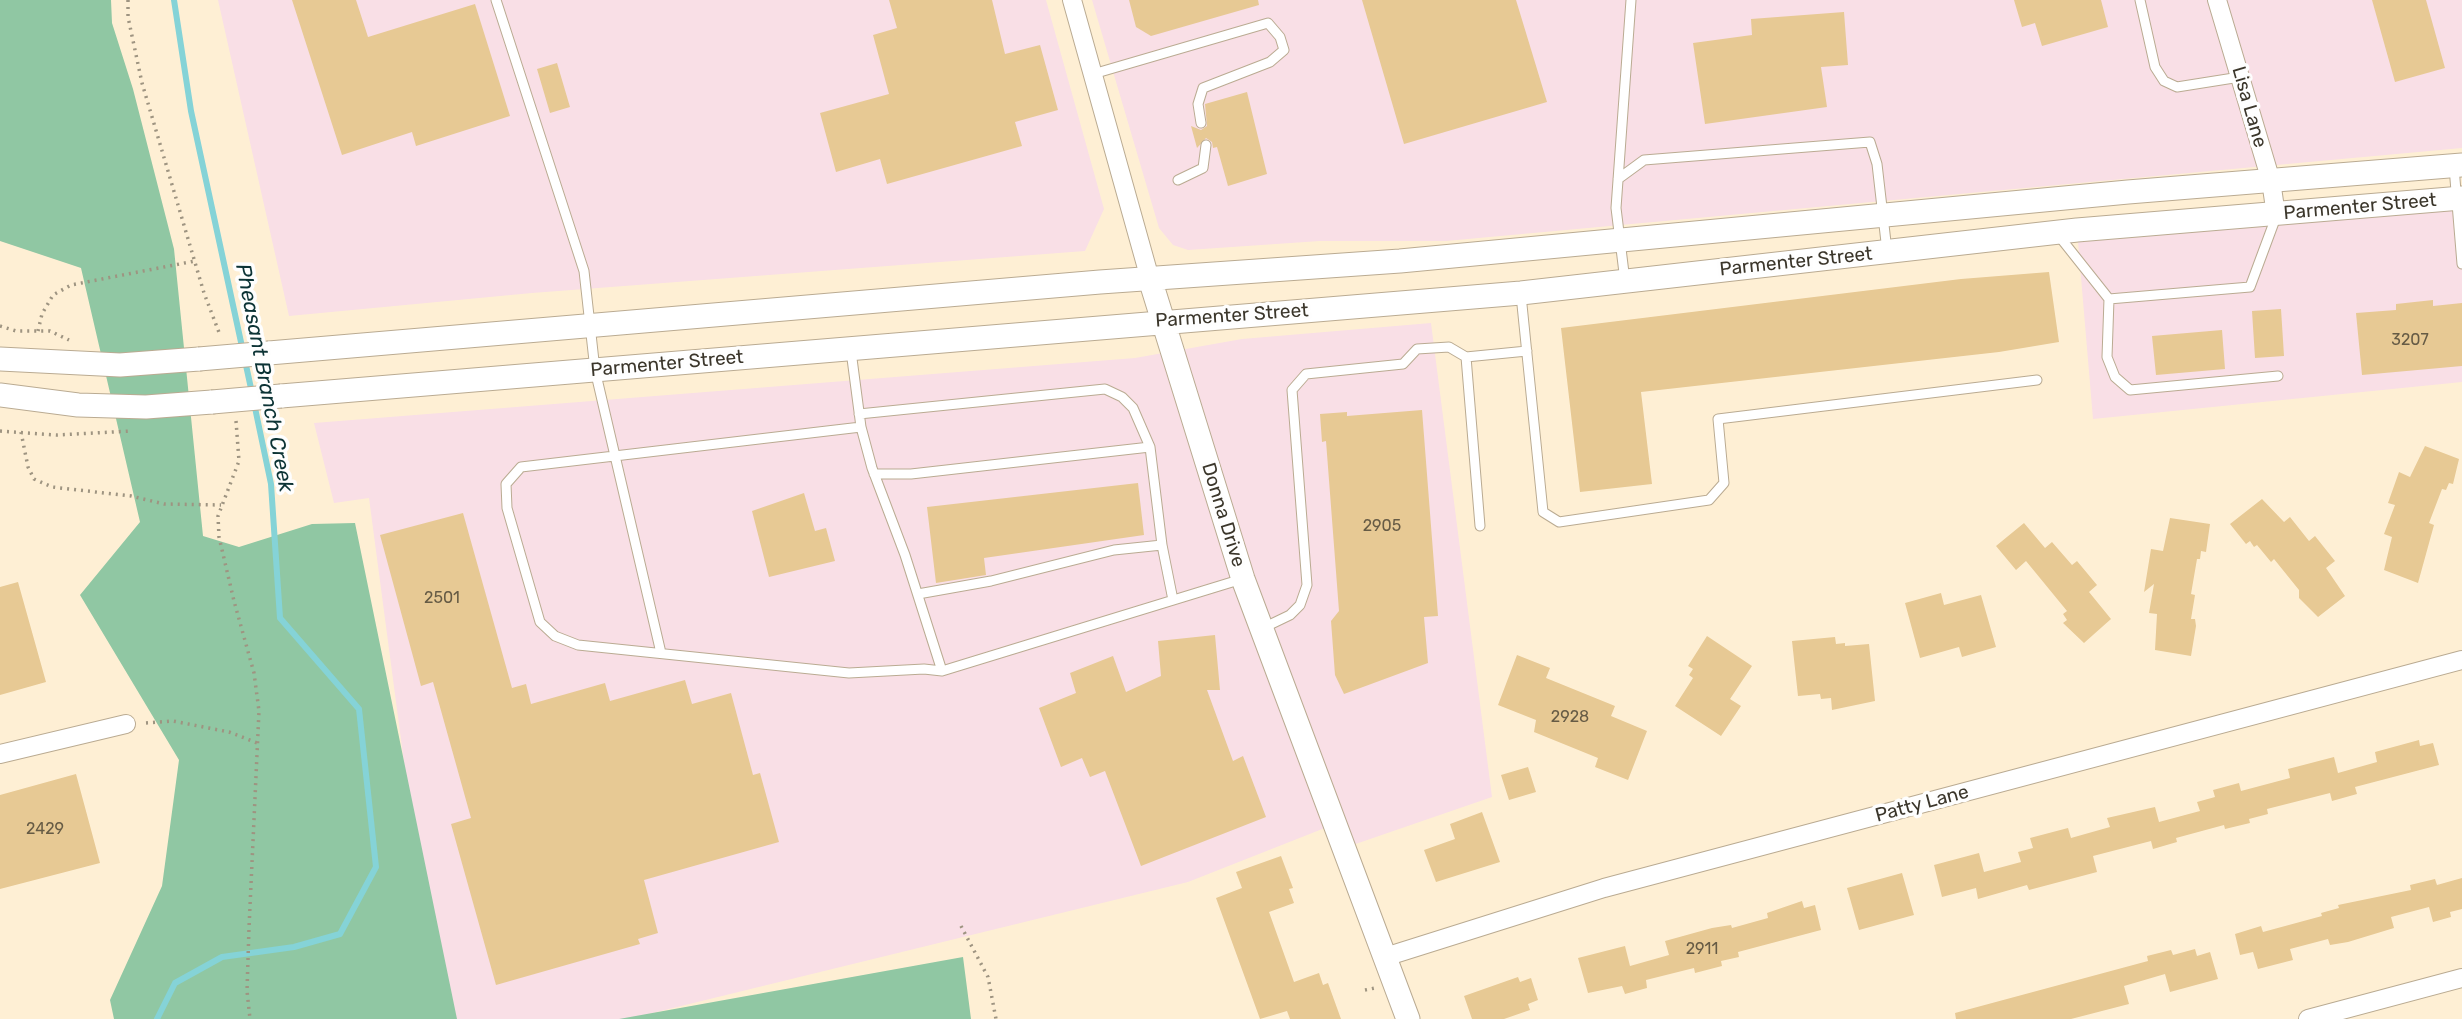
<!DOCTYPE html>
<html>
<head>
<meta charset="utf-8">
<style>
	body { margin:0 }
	canvas { display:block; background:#feefd4 }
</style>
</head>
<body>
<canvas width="2462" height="1019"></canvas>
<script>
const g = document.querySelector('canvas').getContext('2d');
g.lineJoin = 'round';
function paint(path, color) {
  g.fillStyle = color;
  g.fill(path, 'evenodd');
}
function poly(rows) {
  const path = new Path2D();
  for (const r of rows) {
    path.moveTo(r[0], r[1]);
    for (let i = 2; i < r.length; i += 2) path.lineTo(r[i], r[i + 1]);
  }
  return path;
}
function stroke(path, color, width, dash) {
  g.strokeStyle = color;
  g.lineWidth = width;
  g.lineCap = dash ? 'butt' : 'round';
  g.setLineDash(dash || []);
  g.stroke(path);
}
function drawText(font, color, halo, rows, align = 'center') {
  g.font = font + ' Rubik,sans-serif';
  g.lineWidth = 7;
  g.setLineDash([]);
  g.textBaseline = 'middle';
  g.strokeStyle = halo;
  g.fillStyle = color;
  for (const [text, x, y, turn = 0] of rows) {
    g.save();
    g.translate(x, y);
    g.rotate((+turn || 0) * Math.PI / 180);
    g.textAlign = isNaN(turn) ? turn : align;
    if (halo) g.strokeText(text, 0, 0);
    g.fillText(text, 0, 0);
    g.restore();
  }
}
paint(poly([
	[218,0,1046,0,1104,209,1085,251,532,293,289,316],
	[1092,0,2462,0,2462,148,1446,241,1320,241,1188,250,1173,245,1159,228],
	[2462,198,2462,382,2093,419,2077,230],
	[1431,323,1492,797,1344,848,1335,824,1188,882,628,1019,438,1019,369,498,334,503,314,423,1135,358,1242,339]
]), '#f9dfe6');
paint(poly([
	[0,0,111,0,112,23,133,89,174,249,203,536,239,547,312,524,355,523,457,1019,114,1019,110,1000,162,886,179,760,80,595,140,522,81,268,0,241],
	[963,957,971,1019,619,1019]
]), '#90c7a3');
stroke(poly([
	[174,0,191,111,252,393],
	[157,1019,175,983,222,957,294,947,340,934,376,867,359,709,280,618,271,484,254,403]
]), '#85d3d7', 6);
paint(poly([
	[292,0,356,0,368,37,475,4,510,116,416,146,412,132,342,155],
	[889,0,992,0,1005,54,1040,45,1058,110,1015,122,1022,146,887,184,880,159,836,172,820,113,889,94,873,35,897,28],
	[1129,0,1258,0,1259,5,1151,36,1136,27],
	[1362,0,1516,0,1547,102,1404,144],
	[2014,0,2101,0,2108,27,2042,46,2035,23,2022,27],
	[2372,0,2426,0,2445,68,2395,82],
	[1844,12,1848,65,1821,67,1827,107,1705,124,1693,43,1752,35,1751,19],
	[557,63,570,107,550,113,537,69],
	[1247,92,1267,174,1228,186,1217,147,1213,148,1212,142,1206,138,1197,148,1191,126,1201,130,1207,126,1205,104],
	[2049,272,2059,342,1999,352,1641,392,1652,484,1580,492,1561,328,1961,279],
	[2433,300,2433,306,2462,303,2462,366,2362,375,2356,313,2396,310,2396,304],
	[2281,309,2284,356,2255,358,2252,311],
	[2222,330,2225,369,2156,375,2152,336],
	[1422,410,1438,616,1424,617,1428,663,1344,694,1335,675,1331,621,1339,611,1326,441,1322,442,1320,414,1347,412,1347,416],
	[2425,446,2459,459,2453,484,2449,483,2446,490,2442,489,2429,523,2434,525,2418,583,2384,570,2392,537,2384,534,2395,505,2388,503,2399,472,2410,477],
	[1138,483,1144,535,984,558,986,575,936,583,927,507],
	[804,493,815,531,826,528,835,561,769,577,752,511],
	[2262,499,2284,522,2290,517,2309,541,2315,536,2335,561,2326,568,2345,596,2318,617,2299,598,2299,590,2274,559,2271,562,2257,545,2254,547,2250,541,2246,544,2230,524],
	[463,513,512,688,526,684,531,704,605,683,610,701,685,680,692,704,731,693,753,775,760,773,779,842,644,880,658,933,638,939,640,944,496,985,451,824,471,818,433,682,421,686,380,535],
	[2170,518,2210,524,2206,552,2201,551,2200,559,2197,559,2191,594,2195,595,2191,619,2195,619,2196,626,2191,656,2155,650,2157,614,2149,613,2154,584,2144,592,2151,549,2163,551],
	[2024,523,2045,548,2052,542,2072,565,2077,561,2097,585,2089,592,2111,619,2084,643,2063,623,2067,620,2063,614,2067,611,2026,561,2016,570,1996,546],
	[18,582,46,682,0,695,0,587],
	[1941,593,1944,605,1981,595,1996,647,1962,657,1959,647,1920,658,1905,603],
	[1215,635,1220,690,1207,690,1233,761,1243,756,1266,817,1141,866,1105,771,1090,777,1082,758,1061,767,1039,708,1076,693,1070,673,1113,656,1126,692,1161,676,1158,641],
	[1707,636,1752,666,1730,699,1741,706,1721,736,1675,706,1693,678,1689,675,1693,669,1688,666],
	[1835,637,1836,644,1845,643,1845,646,1869,644,1875,701,1832,710,1831,698,1821,699,1820,694,1798,696,1792,641],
	[1517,655,1550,668,1546,678,1615,706,1611,716,1647,731,1628,780,1595,767,1598,758,1534,732,1536,720,1498,705],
	[2419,740,2420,746,2433,743,2439,765,2355,787,2357,794,2332,801,2330,793,2267,809,2268,814,2249,819,2250,823,2225,829,2224,825,2176,838,2177,842,2153,849,2151,841,2093,856,2097,872,2029,890,2027,885,1978,899,1976,888,1942,897,1934,865,1979,853,1984,872,2021,862,2018,852,2033,848,2030,838,2068,828,2071,838,2110,827,2107,818,2155,807,2159,822,2200,811,2197,802,2215,797,2213,790,2239,783,2241,791,2290,778,2288,769,2334,757,2338,773,2377,762,2375,752],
	[1528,767,1536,792,1509,800,1501,775],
	[76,774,100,863,0,889,0,795],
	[1482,812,1500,862,1436,882,1424,850,1455,839,1450,824],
	[1281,856,1293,888,1289,889,1294,903,1269,912,1294,982,1319,973,1323,985,1328,983,1341,1019,1290,1019,1287,1011,1260,1019,1216,898,1242,888,1236,872],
	[1902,873,1914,915,1859,930,1847,888],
	[2462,878,2462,909,2450,912,2451,917,2433,922,2429,907,2391,917,2394,928,2348,942,2330,945,2328,939,2290,949,2293,960,2258,969,2253,952,2240,955,2235,934,2261,926,2263,932,2322,916,2321,913,2339,908,2338,905,2411,890,2410,885,2435,879,2437,885],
	[1802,901,1804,908,1815,905,1821,930,1738,952,1739,957,1721,961,1722,966,1695,973,1694,968,1646,980,1647,988,1625,994,1622,986,1588,993,1578,958,1625,946,1630,966,1669,955,1665,941,1712,928,1731,925,1732,928,1768,918,1767,913],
	[2195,949,2197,956,2210,952,2218,979,2170,992,2165,974,2124,986,2129,1004,2071,1019,1956,1019,1955,1013,2148,961,2147,956,2171,950,2173,955],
	[1518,977,1520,982,1531,978,1538,1000,1528,1004,1530,1010,1504,1019,1472,1019,1464,996]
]), '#e7c994');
const service = poly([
	[496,0,584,271,595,370,661,653],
	[2140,0,2155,67,2164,81,2177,87,2240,77],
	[1093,74,1268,23,1280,37,1284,50,1270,62,1203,88,1198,104,1201,123],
	[2454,167,2462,264],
	[1618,179,1644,160,1870,142,1877,164,1887,251],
	[1178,180,1203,168,1206,145],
	[2059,236,2109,299,2250,287,2276,217],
	[1625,281,1616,208,1631,0],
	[1521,295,1543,512,1559,522,1709,500,1724,483,1718,419,2037,380],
	[2109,299,2107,357,2115,377,2130,390,2278,376],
	[851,351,861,427,872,468,905,555,942,671],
	[1466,357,1527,351],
	[859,414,1105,389,1122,397,1133,408,1150,447,1162,545,1114,550,991,581,918,594],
	[861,427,521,467,506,484,507,508,540,622,555,636,578,645,849,673,924,669,942,671,1242,579],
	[874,474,911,474,1150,447],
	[1162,545,1173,600],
	[1263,628,1290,615,1300,605,1307,585,1292,390,1306,374,1403,364,1417,349,1449,347,1466,357,1480,526]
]);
const minor = poly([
	[1072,0,1150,279],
	[2217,0,2271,181,2276,215],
	[0,754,126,724],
	[1385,957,1604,888,2462,660],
	[2308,1019,2462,978]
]);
const tertiary = poly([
	[1150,279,1243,579,1408,1019],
	[269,353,1100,282,1400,261,2128,192,2462,165],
	[0,359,120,365,199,359],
	[0,395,78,405,146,407,212,402],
	[281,396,1521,293,2077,230,2462,198]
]);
stroke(service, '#baab92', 11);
stroke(minor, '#baab92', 20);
stroke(tertiary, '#baab92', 25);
stroke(poly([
	[128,0,128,17,142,83,204,293,220,335],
	[0,326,16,331,50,331,69,340],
	[38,331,42,314,53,295,71,285,195,261],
	[236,421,239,461,218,516,219,537,234,601,254,673,259,711,249,928,247,991,250,1019],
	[0,431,56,435,131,431],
	[21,432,28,467,34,479,52,487,131,496,164,504,221,505],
	[146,723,173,721,229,732,260,744],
	[961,926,988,977,996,1019],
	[1365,990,1375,988]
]), '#9e9481', 3.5, [2, 5]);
stroke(service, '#fff', 9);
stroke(minor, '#fff', 18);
stroke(tertiary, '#fff', 23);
const tertiaryBridge = poly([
	[199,359,269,353],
	[212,402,281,396]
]);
stroke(tertiaryBridge, '#baab92', 25, []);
stroke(tertiaryBridge, '#fff', 23);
drawText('16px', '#665b45', null, [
	["3207",2410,340],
	["2905",1382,526],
	["2501",442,598],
	["2928",1570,717],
	["2429",45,829],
	["2911",1702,949]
]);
drawText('19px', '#3b362b', '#fefefe', [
	["Lisa Lane",2249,107,74],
	["Parmenter Street",2360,207,-5],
	["Parmenter Street",1796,262,-6],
	["Parmenter Street",1232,316,-4],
	["Parmenter Street",667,364,-5],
	["Donna Drive",1223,515,73],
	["Patty Lane",1922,804,-15]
]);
drawText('italic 21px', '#0c3335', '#fefefe', [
	["Pheasant Branch Creek",264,378,79]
]);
</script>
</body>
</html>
